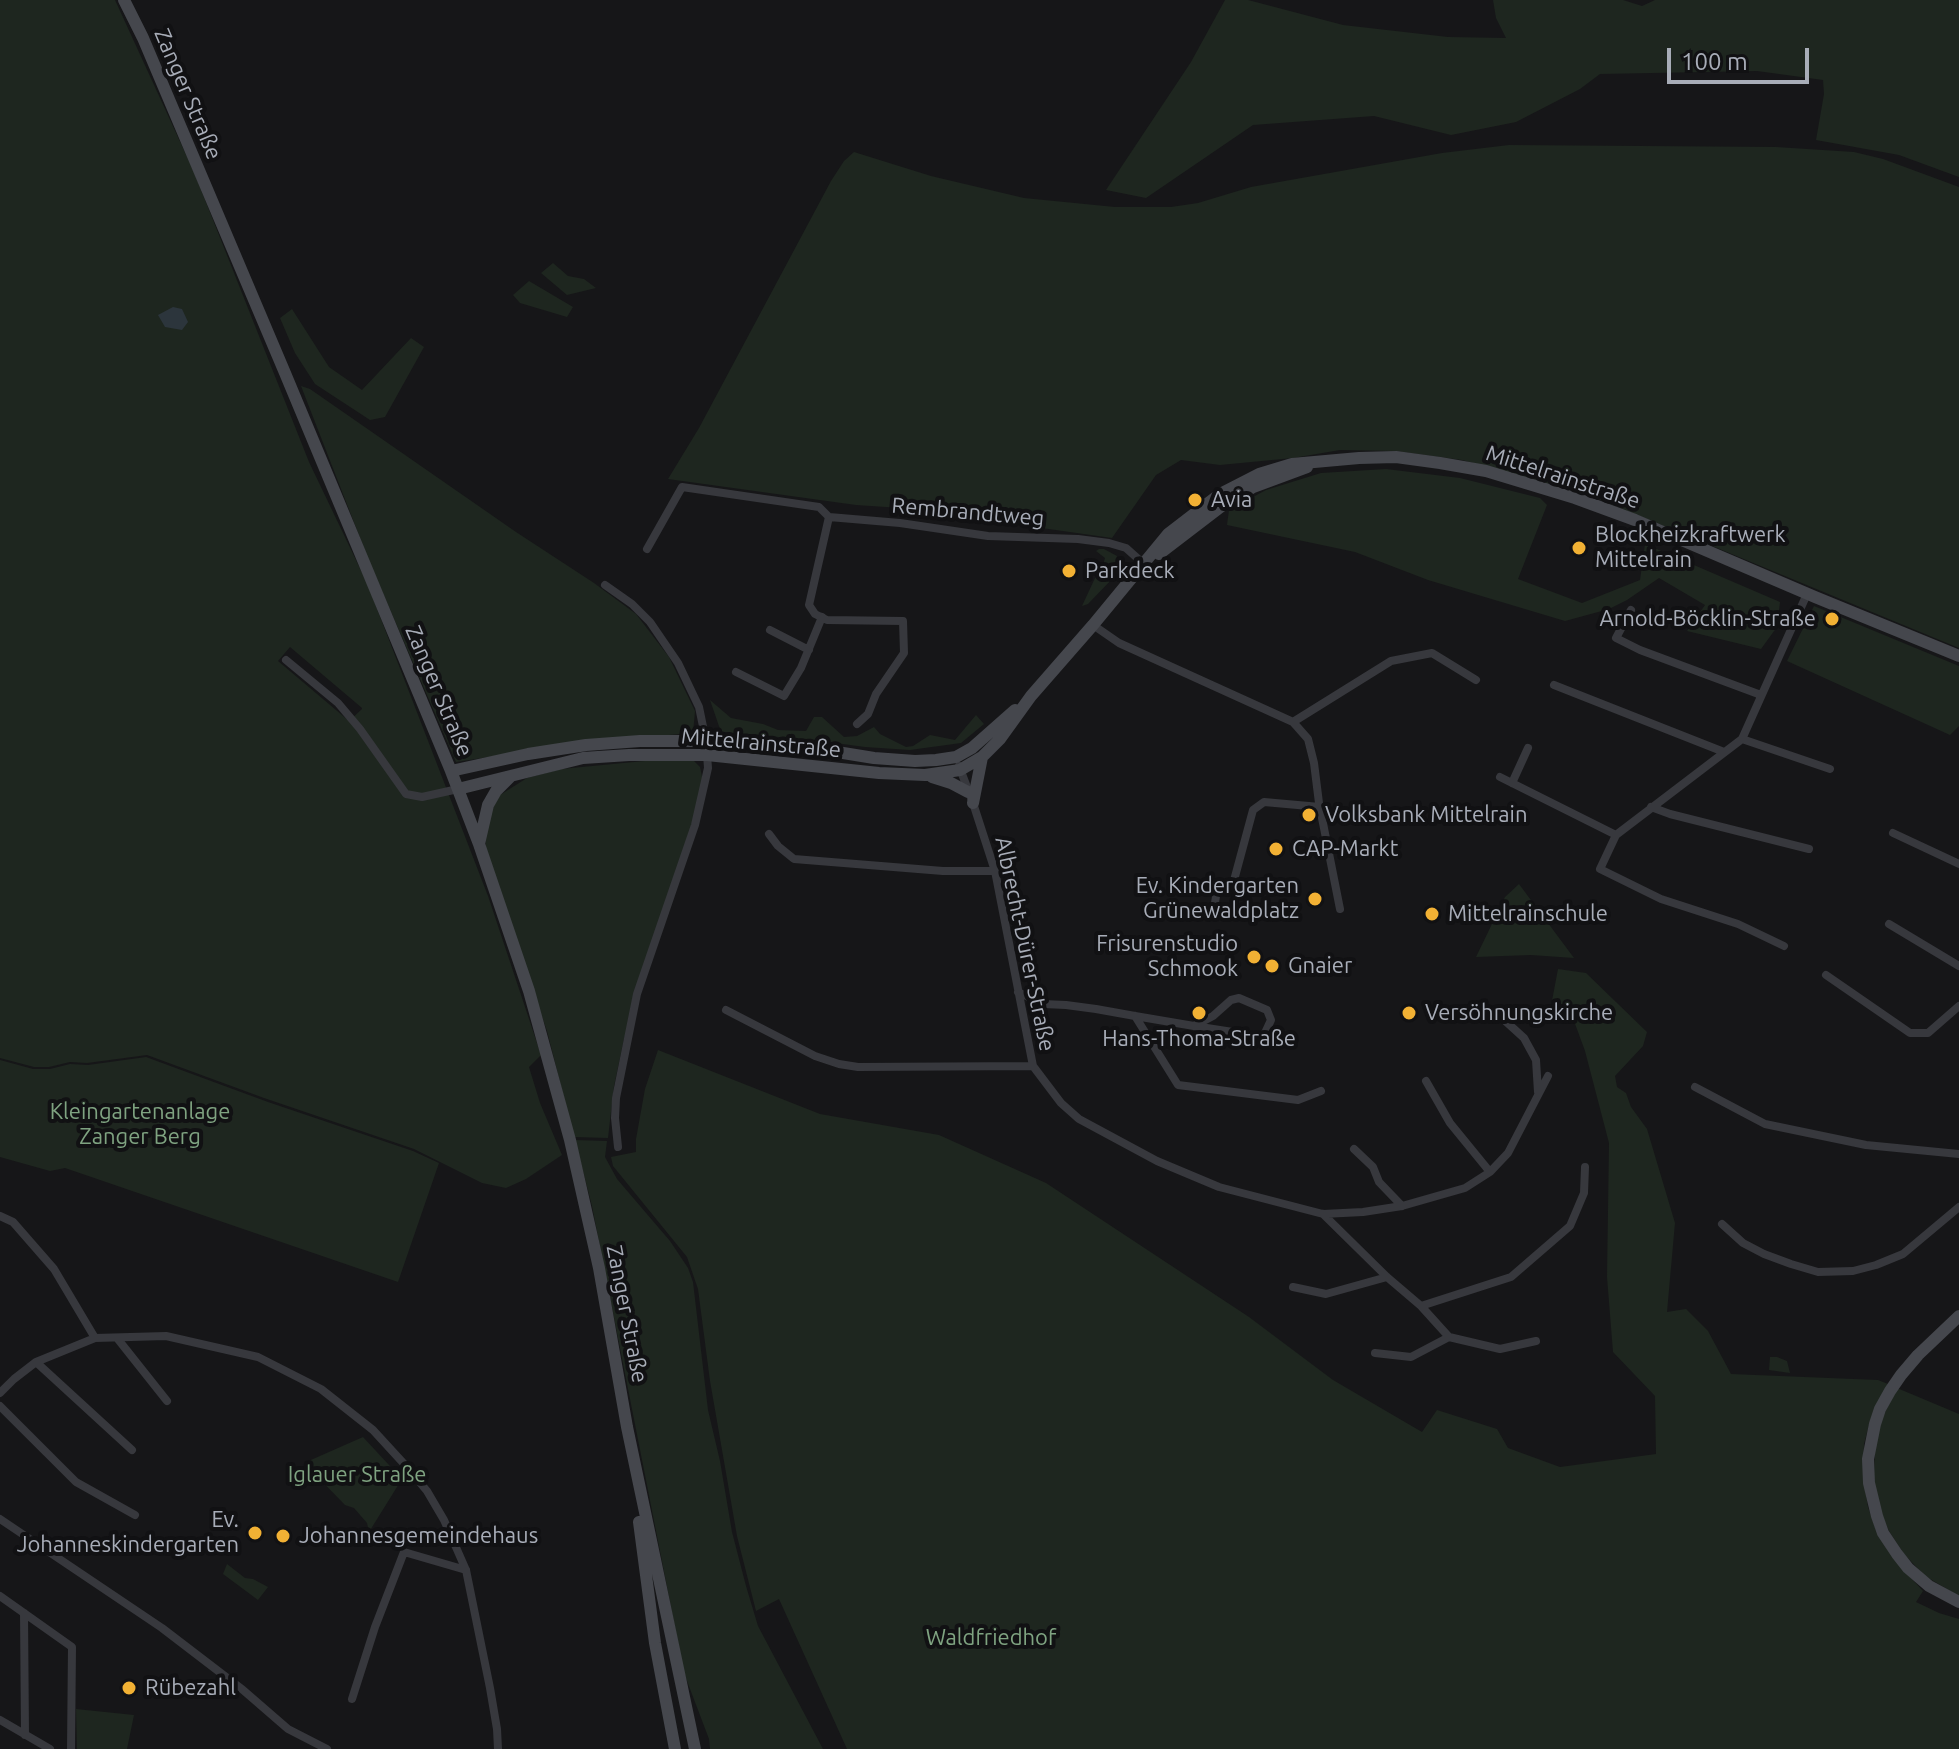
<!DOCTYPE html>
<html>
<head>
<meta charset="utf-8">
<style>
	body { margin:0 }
	#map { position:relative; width:1959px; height:1749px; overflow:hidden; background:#161618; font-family:Ubuntu,sans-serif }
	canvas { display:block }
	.scale { position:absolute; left:1667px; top:48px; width:142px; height:36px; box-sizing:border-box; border:4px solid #a8adb8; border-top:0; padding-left:10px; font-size:24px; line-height:28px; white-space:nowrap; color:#a8adb8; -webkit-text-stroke:6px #111113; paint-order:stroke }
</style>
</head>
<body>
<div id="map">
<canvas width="1959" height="1749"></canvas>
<div class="scale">100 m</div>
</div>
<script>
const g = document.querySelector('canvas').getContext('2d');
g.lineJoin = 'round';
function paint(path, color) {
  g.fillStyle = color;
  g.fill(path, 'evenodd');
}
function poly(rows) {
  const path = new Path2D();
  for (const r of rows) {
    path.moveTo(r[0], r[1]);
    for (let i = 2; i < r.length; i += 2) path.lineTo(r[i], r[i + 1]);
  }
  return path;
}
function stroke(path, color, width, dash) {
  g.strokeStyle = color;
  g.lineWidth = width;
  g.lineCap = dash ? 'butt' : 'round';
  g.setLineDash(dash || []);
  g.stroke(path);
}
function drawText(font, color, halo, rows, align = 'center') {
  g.font = font + ' Ubuntu,sans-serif';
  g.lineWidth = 8;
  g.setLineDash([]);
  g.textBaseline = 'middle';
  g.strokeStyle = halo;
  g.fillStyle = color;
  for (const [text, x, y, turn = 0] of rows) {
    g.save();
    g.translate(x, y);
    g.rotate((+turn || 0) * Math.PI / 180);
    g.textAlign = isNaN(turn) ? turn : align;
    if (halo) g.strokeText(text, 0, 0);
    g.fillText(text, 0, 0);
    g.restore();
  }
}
paint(poly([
	[0,0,115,0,194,172,309,462,367,583,488,896,541,1055,529,1067,540,1103,562,1155,526,1179,506,1188,482,1183,414,1149,264,1098,147,1055,87,1063,70,1062,49,1067,34,1067,0,1058],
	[290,647,362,708,362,709,349,721,278,661],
	[1225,0,1248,0,1343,25,1448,37,1506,38,1496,18,1493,0,1623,0,1642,6,1655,0,1959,0,1959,177,1899,155,1816,140,1824,94,1823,80,1757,71,1600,74,1580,89,1516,122,1451,135,1374,116,1253,125,1146,198,1106,190,1191,62],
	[1509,145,1776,147,1854,152,1883,159,1959,187,1959,648,1589,495,1462,460,1396,451,1340,450,1293,458,1220,465,1181,460,1156,475,1112,538,901,508,856,505,668,479,699,428,831,181,844,161,854,152,931,176,1024,198,1115,207,1171,207,1198,203,1251,187,1442,153],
	[553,263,568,276,584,279,596,288,567,295,541,273],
	[529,281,573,307,567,317,520,303,513,295],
	[292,309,329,367,362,390,411,338,424,347,385,417,370,420,315,384,295,353,280,318],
	[301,386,310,389,516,532,594,583,636,614,669,657,695,711,693,733,587,742,456,762,369,561],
	[1386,469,1460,478,1540,498,1547,505,1518,579,1582,603,1640,580,1645,544,1780,602,1777,627,1761,649,1687,631,1705,605,1659,578,1627,600,1609,609,1565,621,1428,580,1355,552,1227,525,1229,510,1266,490,1321,473],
	[1099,549,1104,549,1117,556,1114,577,1088,604,1082,606,1095,578,1101,572,1105,558,1096,551],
	[1814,606,1959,666,1959,726,1950,735,1787,661],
	[710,700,731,718,763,724,778,730,806,731,814,717,822,717,844,737,857,736,874,727,880,734,906,747,913,746,930,735,955,740,976,715,984,724,961,743,910,750,865,747,813,740,721,732],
	[686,757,694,761,700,767,703,781,695,826,624,1039,614,1086,608,1138,574,1137,547,1031,512,930,486,848,484,829,487,818,500,795,527,778,561,769],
	[1519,884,1574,958,1531,955,1476,957,1505,897],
	[1558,969,1586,973,1647,1032,1643,1046,1615,1076,1617,1087,1626,1093,1631,1107,1647,1129,1675,1223,1667,1312,1686,1309,1708,1331,1731,1374,1878,1380,1888,1384,1870,1421,1864,1444,1863,1476,1868,1507,1876,1530,1899,1565,1923,1591,1916,1602,1939,1613,1959,1619,1959,1749,847,1749,779,1599,756,1611,737,1536,710,1381,698,1289,687,1257,613,1166,611,1157,636,1152,636,1139,645,1089,658,1050,820,1114,939,1135,1046,1183,1249,1317,1333,1380,1422,1432,1437,1410,1497,1429,1508,1448,1560,1467,1656,1454,1655,1396,1613,1352,1607,1277,1609,1143,1585,1051,1574,1021,1551,1006],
	[146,1057,268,1102,413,1151,439,1163,398,1282,65,1168,50,1171,0,1157,0,1060,33,1069,50,1069,70,1064,88,1065],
	[575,1140,607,1141,605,1157,617,1179,670,1241,688,1268,693,1282,708,1410,720,1461,732,1532,746,1586,758,1626,823,1749,710,1749,709,1739,684,1673,592,1206],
	[1770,1357,1777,1357,1787,1361,1790,1373,1769,1370],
	[1897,1388,1959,1414,1959,1596,1925,1576,1904,1554,1889,1531,1877,1504,1874,1477,1875,1447,1880,1423],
	[363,1437,402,1479,369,1532,367,1523,354,1508,345,1505,304,1463],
	[227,1564,245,1578,253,1579,268,1587,258,1600,223,1574],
	[76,1709,134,1715,127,1749,77,1749]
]), '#1e261f');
paint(poly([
	[173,307,182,309,188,322,182,330,165,327,158,315]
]), '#2c353c');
stroke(poly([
	[647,549,682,487,819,507,829,517],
	[605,585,632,604,650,622,678,663,699,707,706,741,708,768,695,825,637,994,616,1098,615,1118,618,1147],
	[1631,610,1616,638,1640,650,1761,695],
	[1093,625,1119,643,1293,722,1391,661,1432,653,1476,680],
	[770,630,809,650],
	[286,660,338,703,360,729,406,794,422,797,458,789],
	[736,672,784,696,801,668,822,617],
	[1554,685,1724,752],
	[1293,722,1308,739,1314,763,1319,803,1340,909],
	[857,724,868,714,876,694,904,653,903,621,827,620,815,614,809,605,829,517,900,523,988,536,1078,539,1109,543,1126,548,1145,565],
	[1742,739,1830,769],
	[959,766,973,803,995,871,1033,1066,1061,1103,1079,1119,1157,1161,1219,1187,1323,1214,1363,1212,1402,1206,1465,1188,1490,1172,1508,1153,1548,1076],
	[1500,777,1616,835],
	[1512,783,1528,748],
	[1651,807,1670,814,1809,849],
	[1893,833,1959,864],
	[769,834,778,846,794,859,943,871,995,871],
	[1214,909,1217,890,1233,884,1253,810,1264,802,1320,807],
	[1889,924,1959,966],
	[1784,946,1738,924,1661,899,1600,869,1616,835,1742,739,1807,594],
	[1826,975,1910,1033,1928,1033,1959,1006],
	[1018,992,1043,1004,1066,1005,1096,1009,1135,1016,1194,1026,1252,1035,1260,1036,1265,1033,1271,1020,1267,1010,1239,998,1231,1000,1213,1016,1194,1026],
	[726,1010,815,1056,839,1064,858,1067,1033,1066],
	[1135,1016,1178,1085,1298,1100,1321,1091],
	[1502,1018,1524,1038,1536,1060,1538,1092],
	[1426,1081,1450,1123,1490,1172],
	[1695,1087,1765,1124,1866,1145,1959,1154],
	[1354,1149,1373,1167,1379,1182,1402,1206],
	[1323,1214,1387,1277,1421,1306,1449,1337,1500,1349,1536,1341],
	[0,1216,13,1222,54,1269,95,1338],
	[1722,1224,1743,1243,1764,1254,1791,1264,1818,1272,1853,1271,1876,1265,1903,1254,1959,1207],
	[1293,1287,1326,1294,1387,1277],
	[1421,1306,1511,1277,1570,1226,1584,1193,1585,1167],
	[117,1338,167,1401],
	[1375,1353,1411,1357,1449,1337],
	[36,1362,132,1450],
	[0,1393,14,1379,36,1362,95,1338,166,1336,258,1357,321,1389,373,1430,406,1466,427,1491,444,1520,466,1570,490,1688,497,1729,498,1749],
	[0,1406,76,1482,135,1515],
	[0,1519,162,1628,243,1690,288,1729,327,1749],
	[0,1596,72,1647,71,1749],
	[24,1613,25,1735],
	[352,1699,375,1627,404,1552,466,1570],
	[0,1720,50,1749]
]), '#37383d', 8);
stroke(poly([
	[124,0,143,38,285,373,451,771,479,844,529,991,570,1140,599,1268,627,1427,695,1749],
	[1159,554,1223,505,1253,487,1307,467],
	[451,771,528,754,586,745,640,741,706,741,837,752,874,758,915,761,936,760,956,757,972,748,1015,710],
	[932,777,951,783,968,792],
	[458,789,583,758,629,755,707,755,879,773,925,775,960,770,982,757,1000,739,1031,696,1093,625,1168,534,1220,494,1259,474,1292,464,1359,458,1396,457,1440,463,1486,471,1575,498,1635,520,1815,597,1959,656],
	[973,803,982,757],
	[479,844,488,805,496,791,511,776],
	[1959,1316,1918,1355,1901,1375,1890,1391,1880,1409,1875,1424,1868,1459,1869,1483,1877,1516,1883,1533,1897,1554,1908,1568,1929,1586,1959,1602],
	[639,1522,655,1643,675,1749]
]), '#45474d', 12);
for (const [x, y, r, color] of [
	[1195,500,8,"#f2b134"],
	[1579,548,8,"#f2b134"],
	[1069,571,8,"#f2b134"],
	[1832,619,8,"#f2b134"],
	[1309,815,8,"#f2b134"],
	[1276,849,8,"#f2b134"],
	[1315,899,8,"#f2b134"],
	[1432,914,8,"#f2b134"],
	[1254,957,8,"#f2b134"],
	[1272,966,8,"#f2b134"],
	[1199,1013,8,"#f2b134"],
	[1409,1013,8,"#f2b134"],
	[255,1533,8,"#f2b134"],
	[283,1536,8,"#f2b134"],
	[129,1688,8,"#f2b134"]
]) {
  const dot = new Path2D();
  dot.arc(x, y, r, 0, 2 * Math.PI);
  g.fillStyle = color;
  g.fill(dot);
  stroke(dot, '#111113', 3);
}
drawText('22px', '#a8adb8', '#111113', [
	["Zanger Straße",188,94,67],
	["Mittelrainstraße",1563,477,18],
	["Rembrandtweg",968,512,5],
	["Zanger Straße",439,691,67],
	["Mittelrainstraße",761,743,5],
	["Albrecht-Dürer-Straße",1025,944,78],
	["Zanger Straße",627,1314,79]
]);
drawText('22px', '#a8adb8', '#111113', [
	["Avia",1211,500],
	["Blockheizkraftwerk",1595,535],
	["Mittelrain",1595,560],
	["Parkdeck",1085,571],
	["Arnold-Böcklin-Straße",1816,619,"right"],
	["Volksbank Mittelrain",1325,815],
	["CAP-Markt",1292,849],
	["Ev. Kindergarten",1299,886,"right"],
	["Grünewaldplatz",1299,911,"right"],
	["Mittelrainschule",1448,914],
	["Frisurenstudio",1238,944,"right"],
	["Schmook",1238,969,"right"],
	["Gnaier",1288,966],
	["Versöhnungskirche",1425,1013],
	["Hans-Thoma-Straße",1199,1039,"center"],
	["Ev.",239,1520,"right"],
	["Johanneskindergarten",239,1545,"right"],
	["Johannesgemeindehaus",299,1536],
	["Rübezahl",145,1688]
], 'left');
drawText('22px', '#7fa381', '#111113', [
	["Kleingartenanlage",140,1112],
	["Zanger Berg",140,1137],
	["Iglauer Straße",357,1475],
	["Waldfriedhof",991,1638]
]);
</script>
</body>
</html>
